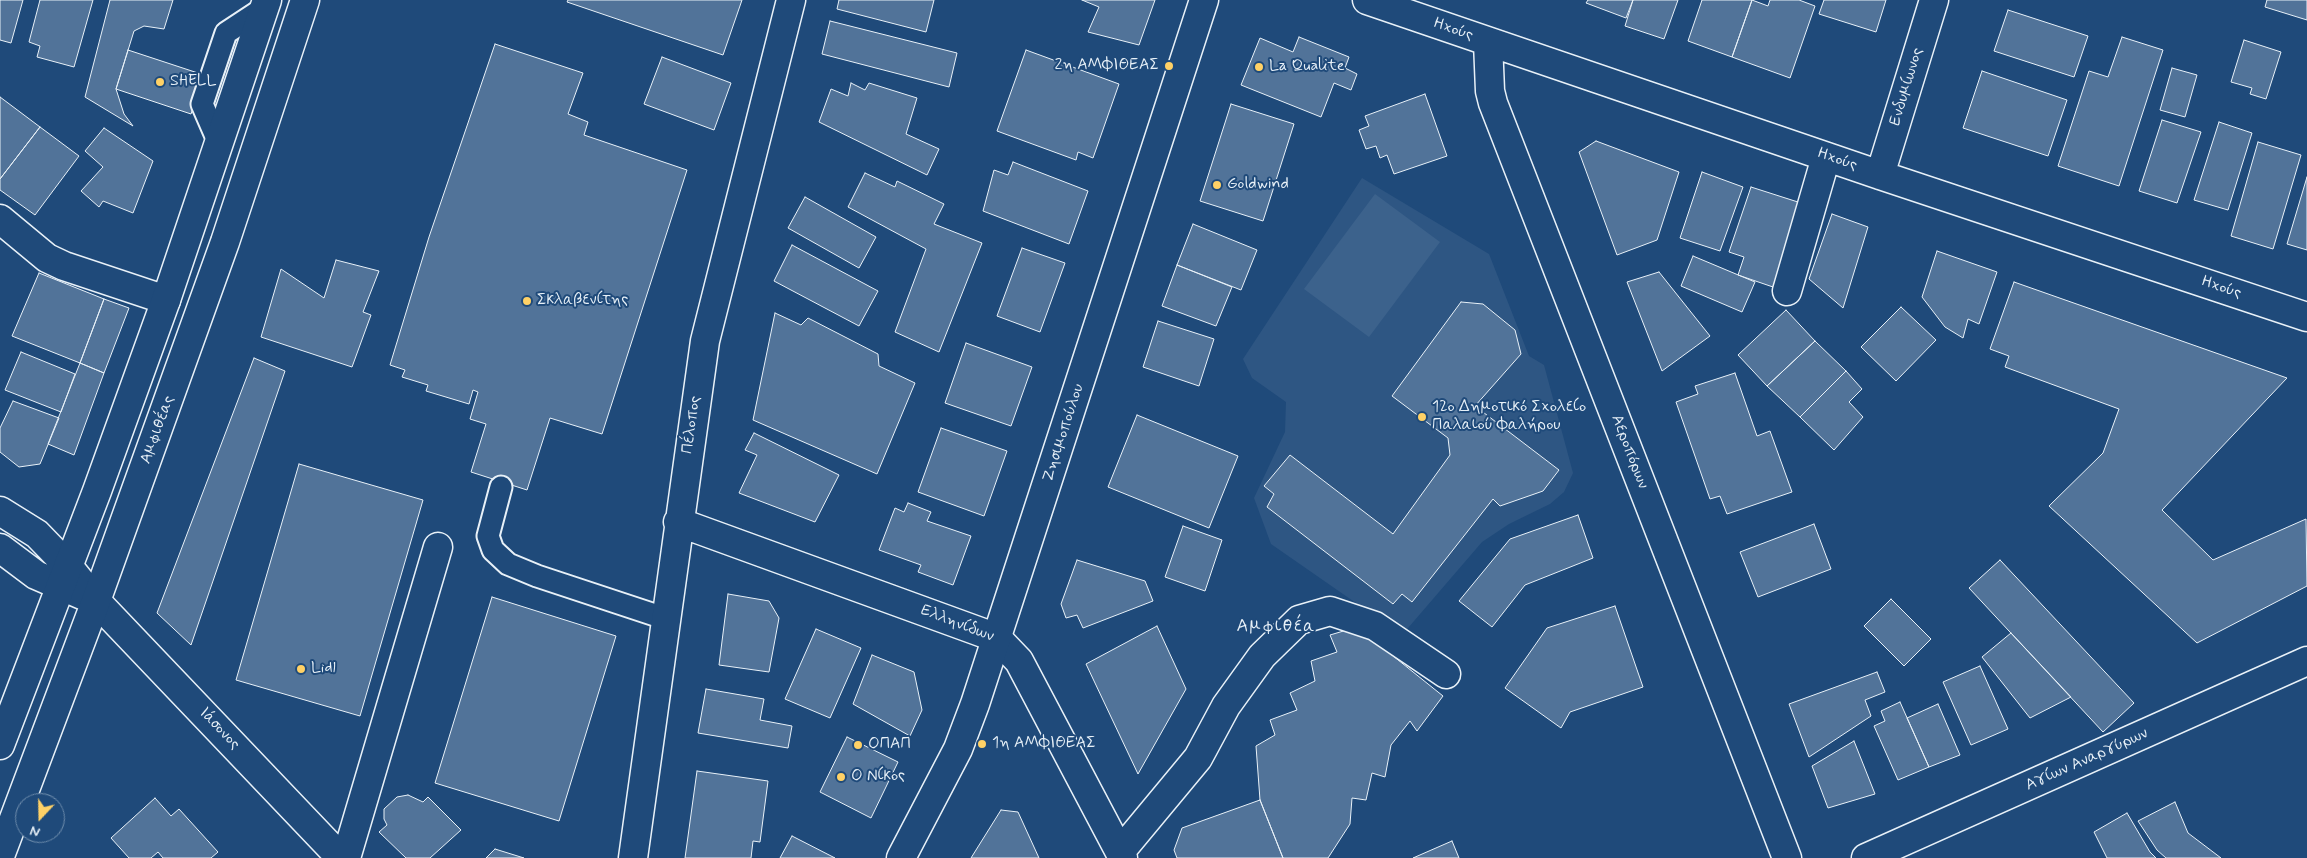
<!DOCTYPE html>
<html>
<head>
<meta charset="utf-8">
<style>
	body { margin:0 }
	#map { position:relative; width:2307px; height:858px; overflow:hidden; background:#1f4a7a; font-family:Mynerve,sans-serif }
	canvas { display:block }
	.north { position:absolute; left:15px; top:793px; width:50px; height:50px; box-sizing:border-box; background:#1f4a7a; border:1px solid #6f8dac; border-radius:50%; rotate:201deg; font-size:14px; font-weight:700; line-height:20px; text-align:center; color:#e8f1f8 }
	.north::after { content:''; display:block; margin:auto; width:18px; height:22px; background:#ffd166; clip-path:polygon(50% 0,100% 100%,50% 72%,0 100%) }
</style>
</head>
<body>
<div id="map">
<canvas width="2307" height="858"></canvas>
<div class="north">N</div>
</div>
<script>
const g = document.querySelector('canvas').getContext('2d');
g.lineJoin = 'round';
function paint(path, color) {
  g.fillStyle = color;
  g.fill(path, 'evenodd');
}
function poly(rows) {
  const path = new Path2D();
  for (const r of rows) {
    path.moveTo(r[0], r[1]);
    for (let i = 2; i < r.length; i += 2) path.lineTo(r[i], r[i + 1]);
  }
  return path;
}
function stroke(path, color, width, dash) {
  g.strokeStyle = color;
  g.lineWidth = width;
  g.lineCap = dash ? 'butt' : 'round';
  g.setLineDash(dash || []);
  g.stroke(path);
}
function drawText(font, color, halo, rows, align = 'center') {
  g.font = font + ' Mynerve,sans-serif';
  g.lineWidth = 4;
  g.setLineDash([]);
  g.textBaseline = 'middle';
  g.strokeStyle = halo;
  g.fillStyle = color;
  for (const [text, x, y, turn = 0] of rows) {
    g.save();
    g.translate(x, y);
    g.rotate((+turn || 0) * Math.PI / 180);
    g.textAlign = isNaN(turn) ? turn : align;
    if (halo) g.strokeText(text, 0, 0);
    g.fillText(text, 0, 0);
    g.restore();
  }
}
paint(poly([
	[1362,178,1489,254,1529,356,1544,365,1573,473,1564,492,1550,504,1509,524,1482,542,1402,635,1271,544,1254,498,1285,432,1286,402,1252,378,1243,359]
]), '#2e5683');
paint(poly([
	[1375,194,1440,242,1369,337,1304,289]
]), '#3c628c');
const building = poly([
	[0,0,23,0,11,43,0,40,0,0],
	[40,0,93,0,74,67,37,57,40,46,29,42,40,0],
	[110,0,173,0,164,29,144,26,134,31,116,89,124,114,133,126,85,97,110,0],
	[568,0,742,0,723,55,567,2,568,0],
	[839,0,934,0,926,32,837,9,839,0],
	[1082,0,1155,0,1139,45,1088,32,1099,7,1082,0],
	[1588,0,1633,0,1626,18,1586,3,1588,0],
	[1633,0,1678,0,1664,39,1625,26,1633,0],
	[1702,0,1752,0,1732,57,1688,41,1702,0],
	[1752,0,1768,6,1770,0,1799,0,1815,6,1790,78,1732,57,1752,0],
	[1824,0,1886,0,1876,32,1819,14,1824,0],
	[2267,0,2307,0,2307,20,2265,7,2267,0],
	[2008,10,2088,36,2074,77,1994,51,2008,10],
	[830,21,957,53,949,87,822,54,830,21],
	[1299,37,1349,57,1345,68,1357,74,1351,90,1334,83,1321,117,1241,85,1260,38,1293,52,1299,37],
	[2122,37,2163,50,2119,186,2058,166,2089,71,2108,77,2122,37],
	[2244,40,2281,52,2266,99,2250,94,2252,88,2231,82,2244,40],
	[495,44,583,73,568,114,588,122,584,135,687,170,602,434,550,418,527,490,471,472,486,424,470,419,478,392,473,390,469,404,426,391,428,385,402,377,405,370,390,365,429,237,495,44],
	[128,50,204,75,191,114,116,89,128,50],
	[1026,50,1119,84,1093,158,1078,152,1076,160,997,131,1026,50],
	[662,57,731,83,714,130,644,104,662,57],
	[2172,68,2197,75,2185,117,2160,110,2172,68],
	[1982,71,2067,100,2048,156,1963,128,1982,71],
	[851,83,865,90,869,83,917,98,906,134,939,149,927,175,819,122,831,89,848,96,851,83],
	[1425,94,1447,156,1394,174,1387,155,1380,158,1376,146,1366,149,1359,130,1369,126,1365,116,1425,94],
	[0,97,40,127,0,179,0,97],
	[1231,104,1294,124,1263,221,1200,201,1231,104],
	[2162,120,2201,132,2177,203,2139,191,2162,120],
	[2219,122,2252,133,2228,210,2194,200,2219,122],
	[40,127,79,156,35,215,0,190,0,179,40,127],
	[104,128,153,161,133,213,103,201,99,207,81,191,103,167,85,151,104,128],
	[1596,141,1679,172,1657,240,1617,255,1579,152,1596,141],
	[2258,142,2301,155,2273,249,2231,236,2258,142],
	[1013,162,1088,191,1069,244,983,211,994,170,1008,175,1013,162],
	[1702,172,1743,187,1720,251,1680,238,1702,172],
	[865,173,895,187,897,181,944,204,934,224,982,243,939,352,895,332,926,249,848,207,865,173],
	[2307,177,2307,250,2287,244,2307,177],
	[1751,187,1801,203,1773,287,1738,275,1744,257,1729,252,1751,187],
	[805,197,876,237,859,268,788,228,805,197],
	[1832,214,1868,227,1843,308,1809,279,1832,214],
	[1193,224,1257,250,1241,290,1177,265,1193,224],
	[792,245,878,291,859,326,774,281,792,245],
	[1022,248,1065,263,1040,332,997,316,1022,248],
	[1937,251,1997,272,1979,324,1968,319,1963,338,1945,327,1922,297,1937,251],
	[1693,256,1755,282,1742,312,1681,286,1693,256],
	[336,260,379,271,363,312,371,315,352,367,261,337,281,269,324,298,336,260],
	[1177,265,1232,287,1216,326,1162,306,1177,265],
	[1659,272,1710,336,1662,371,1627,282,1659,272],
	[39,273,104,299,80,363,12,336,39,273],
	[2014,282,2287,378,2162,510,2213,560,2306,519,2307,586,2197,643,2049,506,2103,453,2119,409,2005,367,2009,356,1990,349,2014,282],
	[104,299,129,308,104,373,80,363,104,299],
	[1461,302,1483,304,1515,330,1521,354,1475,406,1559,470,1543,491,1500,506,1493,499,1412,602,1402,594,1393,604,1267,507,1274,494,1264,486,1290,455,1393,534,1450,455,1448,438,1392,396,1461,302],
	[1901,307,1936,340,1896,381,1861,347,1901,307],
	[1786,310,1815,341,1767,386,1738,355,1786,310],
	[775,313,801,325,808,318,878,354,879,366,915,383,877,474,753,420,775,313],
	[1158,321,1214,339,1199,386,1143,367,1158,321],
	[1815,341,1846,371,1800,417,1767,386,1815,341],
	[966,343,1032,367,1011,426,945,403,966,343],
	[21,352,75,374,61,412,5,390,21,352],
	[254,358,285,371,191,645,157,613,254,358],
	[80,363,104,373,74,455,48,444,80,363],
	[1846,371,1862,389,1849,402,1863,417,1834,450,1800,417,1846,371],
	[1735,373,1757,436,1770,431,1792,492,1727,514,1720,496,1710,499,1676,402,1698,394,1695,386,1735,373],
	[13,401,59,418,40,464,19,467,0,452,0,428,13,401],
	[1137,415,1238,456,1209,528,1108,487,1137,415],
	[941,428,1007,451,984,516,918,492,941,428],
	[754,433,839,475,815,522,739,493,757,455,745,450,754,433],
	[299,464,423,500,360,716,236,680,299,464],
	[908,503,931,512,927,521,971,536,953,585,918,572,921,565,879,550,895,508,904,512,908,503],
	[1578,515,1593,558,1525,585,1492,627,1459,601,1510,539,1578,515],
	[1814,524,1831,569,1758,597,1740,552,1814,524],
	[1183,526,1222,540,1205,591,1165,577,1183,526],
	[1077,560,1145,581,1153,601,1083,628,1077,615,1066,618,1061,604,1077,560],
	[2000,560,2134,703,2103,732,1969,588,2000,560],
	[728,594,769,601,779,618,769,672,719,665,728,594],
	[492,597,616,636,559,821,435,783,492,597],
	[1891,599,1931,639,1904,666,1864,626,1891,599],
	[1615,606,1643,687,1570,712,1561,728,1505,688,1547,628,1615,606],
	[1157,626,1186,689,1138,774,1086,664,1157,626],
	[1357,627,1443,696,1417,731,1410,721,1391,745,1385,777,1372,773,1366,800,1352,798,1350,824,1328,858,1283,858,1260,800,1256,746,1275,735,1270,720,1297,710,1290,693,1315,681,1311,661,1337,652,1330,635,1357,627],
	[816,629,861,648,830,718,785,699,816,629],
	[2011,633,2071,697,2030,718,1982,657,2011,633],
	[872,655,914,672,922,710,910,736,853,704,872,655],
	[1980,666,2008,729,1971,745,1943,682,1980,666],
	[1877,672,1885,692,1865,700,1871,716,1809,757,1789,704,1877,672],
	[706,689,764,699,760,720,792,726,788,748,698,733,706,689],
	[1900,702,1929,767,1898,780,1874,726,1885,721,1881,711,1900,702],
	[1938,704,1960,755,1929,767,1907,718,1938,704],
	[847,737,898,762,871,818,820,792,847,737],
	[1854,741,1875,794,1828,808,1812,766,1854,741],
	[697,771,768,781,760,842,753,841,751,858,685,858,697,771],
	[408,795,423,802,428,797,461,830,430,858,406,858,379,832,387,825,384,819,384,809,397,797,408,795],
	[155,798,171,816,179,809,218,852,211,858,163,858,158,852,151,858,129,858,111,838,155,798],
	[1260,800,1283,858,1177,858,1174,850,1182,828,1260,800],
	[2175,802,2188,833,2221,858,2166,858,2157,850,2138,821,2175,802],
	[1001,810,1018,812,1039,858,971,858,1001,810],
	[2127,813,2150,852,2156,858,2107,858,2094,832,2127,813],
	[792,836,835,858,780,858,792,836],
	[1452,841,1459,858,1413,858,1452,841],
	[495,849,524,858,486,858,495,849]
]);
paint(building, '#517399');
stroke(building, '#e8f1f8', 1);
const service = poly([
	[219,143,202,104,226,33,264,8],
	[501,487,488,536,493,550,508,564,537,576,667,619]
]);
const minor = poly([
	[1367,0,1880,175,2307,317],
	[1488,42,1490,91,1493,103,1787,858],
	[1880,175,1934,0],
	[0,219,47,258,64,266,166,300],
	[1787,291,1826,157],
	[0,511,37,534,68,566,96,601,341,858],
	[678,522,997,638,1019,661,1123,858],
	[0,548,36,575,82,595],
	[1120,852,1198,758,1226,706,1262,656,1299,620,1330,611,1375,626,1446,674],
	[346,858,438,547],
	[633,858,705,341,791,0],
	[1866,858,2307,661]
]);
const tertiary = poly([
	[901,858,958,749,975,704,1204,0]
]);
const secondary = poly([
	[0,745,97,491,166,300,267,0],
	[0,856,96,601,225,242,305,0]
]);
stroke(service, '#e8f1f8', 25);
stroke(minor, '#e8f1f8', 31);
stroke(tertiary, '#e8f1f8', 31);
stroke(secondary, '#e8f1f8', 31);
stroke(service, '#1f4a7a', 21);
stroke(minor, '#1f4a7a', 28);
stroke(tertiary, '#1f4a7a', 28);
stroke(secondary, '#1f4a7a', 28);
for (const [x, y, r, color] of [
	[1169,66,5,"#ffd166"],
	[1259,67,5,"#ffd166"],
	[160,82,5,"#ffd166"],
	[1217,185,5,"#ffd166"],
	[527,301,5,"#ffd166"],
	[1422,417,5,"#ffd166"],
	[301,669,5,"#ffd166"],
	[982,744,5,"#ffd166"],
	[858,745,5,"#ffd166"],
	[841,777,5,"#ffd166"]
]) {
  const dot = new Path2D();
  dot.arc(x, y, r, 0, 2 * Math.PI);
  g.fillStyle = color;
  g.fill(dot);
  stroke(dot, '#1f4a7a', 2);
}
drawText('16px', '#e8f1f8', '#1f4a7a', [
	["Ηχούς",1453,30,19],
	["Ενδυμίωνος",1907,87,-73],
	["Ηχούς",1837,160,19],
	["Ηχούς",2221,288,18],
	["Πέλοπος",692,425,-82],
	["Αμφιθέας",158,430,-70],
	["Ζησιμοπούλου",1064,433,-72],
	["Αεροπόρων",1629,452,69],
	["Ελληνίδων",957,624,21],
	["Ιάσονος",219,729,46],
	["Αγίων Αναργύρων",2087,760,-24]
]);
drawText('16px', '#e8f1f8', '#1f4a7a', [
	["2η ΑΜΦΙΘΕΑΣ",1159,66,"right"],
	["La Qualite",1269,67],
	["SHELL",170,82],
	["Goldwind",1227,185],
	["Σκλαβενίτης",537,301],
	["12ο Δημοτικό Σχολείο",1432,408],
	["Παλαιού Φαλήρου",1432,426],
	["Lidl",311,669],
	["1η ΑΜΦΙΘΕΑΣ",992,744],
	["ΟΠΑΠ",868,745],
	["Ο Νίκος",851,777]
], 'left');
g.letterSpacing = '1px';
drawText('18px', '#e8f1f8', '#1f4a7a', [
	["Αμφιθέα",1276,627]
]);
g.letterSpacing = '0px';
</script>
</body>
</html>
